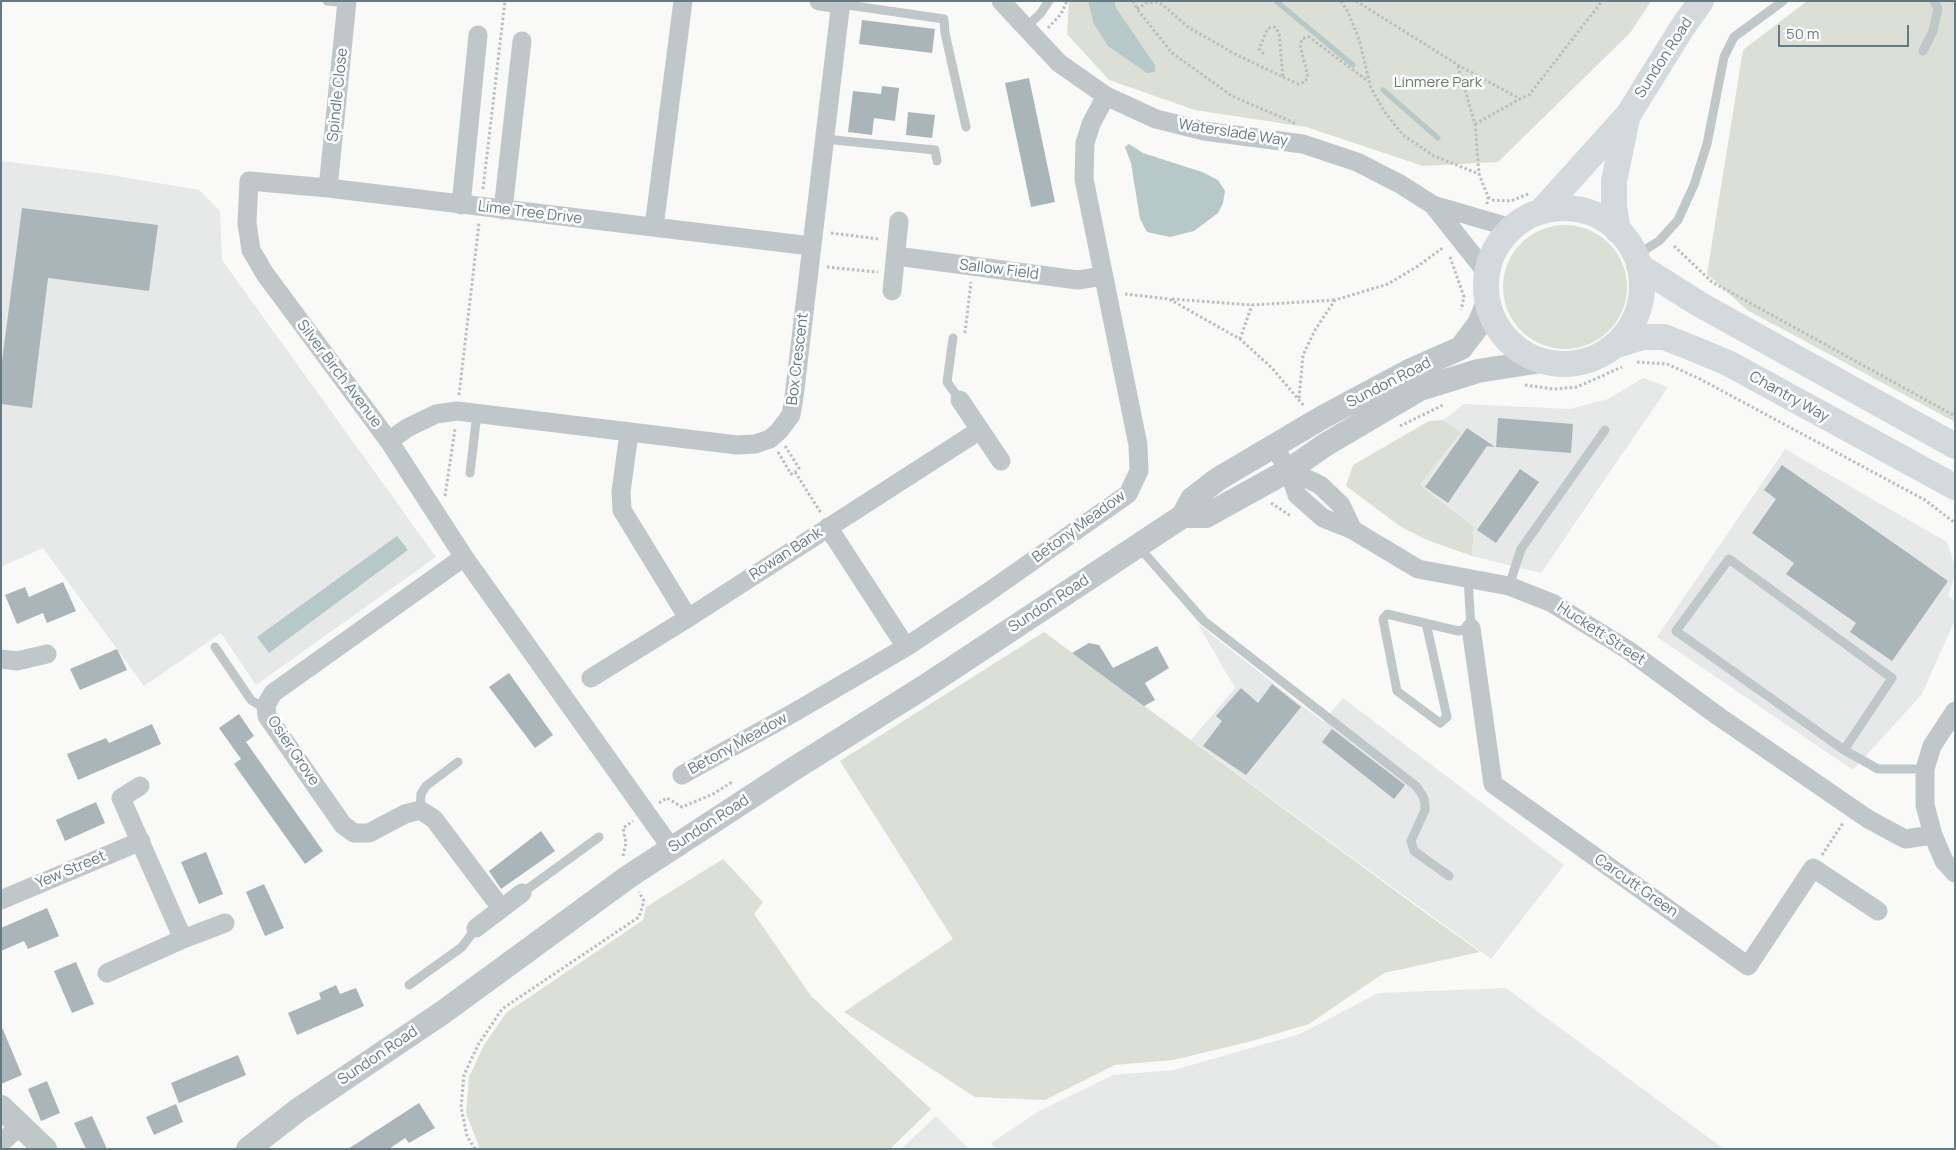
<!DOCTYPE html>
<html>
<head>
<meta charset="utf-8">
<style>
	body { margin:0 }
	#map { position:relative; width:1956px; height:1150px; overflow:hidden; background:#f9f9f7; font-family:Manrope,sans-serif }
	canvas { display:block }
	.frame { position:absolute; inset:0; border:2px solid #647a83; pointer-events:none }
	.scale { position:absolute; left:1778px; top:25px; width:131px; height:22px; box-sizing:border-box; border:2px solid #647a83; border-top:0; padding-left:6px; font-size:15px; line-height:18px; white-space:nowrap; color:#647a83; -webkit-text-stroke:4px #fff; paint-order:stroke }
</style>
</head>
<body>
<div id="map">
<canvas width="1956" height="1150"></canvas>
<div class="frame"></div>
<div class="scale">50 m</div>
</div>
<script>
const g = document.querySelector('canvas').getContext('2d');
g.lineJoin = 'round';
function paint(path, color) {
  g.fillStyle = color;
  g.fill(path, 'evenodd');
}
function poly(rows) {
  const path = new Path2D();
  for (const r of rows) {
    if (r.length === 3) {
      path.moveTo(r[0] + r[2], r[1]);
      path.arc(r[0], r[1], r[2], 0, 2 * Math.PI);
      continue;
    }
    path.moveTo(r[0], r[1]);
    for (let i = 2; i < r.length; i += 2) path.lineTo(r[i], r[i + 1]);
  }
  return path;
}
function stroke(path, color, width, dash) {
  g.strokeStyle = color;
  g.lineWidth = width;
  g.lineCap = dash ? 'butt' : 'round';
  g.setLineDash(dash || []);
  g.stroke(path);
}
function drawText(font, color, halo, rows, align = 'center') {
  g.font = font + ' Manrope,sans-serif';
  g.lineWidth = 5;
  g.setLineDash([]);
  g.textBaseline = 'middle';
  g.strokeStyle = halo;
  g.fillStyle = color;
  for (const [text, x, y, turn = 0] of rows) {
    g.save();
    g.translate(x, y);
    g.rotate((+turn || 0) * Math.PI / 180);
    g.textAlign = isNaN(turn) ? turn : align;
    if (halo) g.strokeText(text, 0, 0);
    g.fillText(text, 0, 0);
    g.restore();
  }
}
paint(poly([
	[1,161,105,174,199,190,220,211,222,260,436,557,256,685,221,633,144,686,43,548,1,567],
	[1643,378,1668,387,1541,573,1472,556,1474,527,1420,485,1461,432,1443,420,1464,404,1570,409,1608,399],
	[1785,449,1947,542,1955,566,1955,575,1948,596,1955,601,1955,620,1922,694,1853,770,1657,637],
	[1198,624,1323,722,1343,698,1564,865,1491,959,1191,740,1235,688],
	[1506,988,1724,1149,995,1149,991,1143,1039,1111,1113,1075,1174,1070,1300,1034,1378,993],
	[936,1116,969,1149,901,1149]
]), '#e7e9e8');
paint(poly([
	[1069,1,1651,1,1630,33,1498,162,1423,166,1306,127,1195,110,1109,80,1067,34],
	[1807,1,1955,1,1955,422,1747,310,1707,274,1743,50],
	[1565,287,62],
	[1443,420,1461,432,1420,485,1474,527,1472,556,1427,540,1401,527,1346,486,1353,465,1429,421],
	[1044,632,1424,912,1480,952,1384,973,1309,1024,1252,1041,1173,1060,1115,1065,1045,1100,975,1097,844,1012,953,939,840,761],
	[723,859,763,902,754,914,811,996,931,1109,890,1149,480,1149,466,1113,469,1077,484,1045,506,1013,643,920,646,907]
]), '#dbdfd6');
paint(poly([
	[1088,1,1114,1,1116,8,1155,65,1155,72,1147,73,1108,46,1094,24],
	[1129,144,1143,153,1202,172,1218,180,1225,191,1223,203,1218,213,1194,231,1170,237,1147,232,1140,219,1131,163,1125,147],
	[397,536,408,550,269,653,257,637]
]), '#b7c8c8');
stroke(poly([
	[1276,1,1353,65],
	[1383,90,1438,138]
]), '#b7c8c8', 5);
paint(poly([
	[862,20,935,29,932,53,859,44],
	[1029,78,1055,202,1031,207,1005,83],
	[882,86,899,88,895,121,874,118,872,135,848,132,853,91,881,94],
	[908,112,935,115,932,138,906,135],
	[22,208,158,225,149,291,48,278,32,408,1,404,1,369],
	[1498,418,1573,424,1571,453,1496,447],
	[1467,428,1495,447,1487,446,1448,503,1425,487],
	[1782,465,1948,581,1892,661,1850,632,1856,623,1786,574,1794,563,1752,533,1776,499,1764,490],
	[1520,469,1539,482,1496,543,1477,530],
	[63,582,76,611,47,623,43,613,17,624,5,595,25,587,29,597],
	[1089,643,1099,645,1113,668,1157,646,1169,668,1145,683,1155,700,1144,706,1072,653],
	[117,649,127,670,80,690,70,669],
	[509,673,553,735,535,748,489,687],
	[1272,684,1301,707,1246,775,1203,746,1222,721,1216,716,1241,688,1258,703],
	[239,714,254,736,246,742,323,851,305,864,234,764,241,759,219,728],
	[152,724,161,744,78,780,67,754,106,738,109,743],
	[1332,729,1405,785,1394,799,1322,742],
	[96,802,105,823,65,841,56,820],
	[541,831,555,851,501,889,489,871],
	[206,852,223,894,199,904,181,862],
	[264,884,284,928,265,936,246,892],
	[47,908,59,936,28,949,24,941,1,951,1,928],
	[76,962,94,1004,72,1013,54,971],
	[336,985,340,994,356,988,364,1006,297,1035,288,1013,321,999,319,993],
	[1,1025,22,1075,1,1084],
	[238,1055,246,1075,179,1103,171,1083],
	[47,1081,60,1113,41,1121,28,1089],
	[419,1103,435,1128,409,1143,405,1138,389,1149,348,1149],
	[176,1104,183,1122,154,1135,146,1117],
	[92,1116,107,1149,86,1149,74,1123]
]), '#a9b5b9');
stroke(poly([
	[1133,1,1137,9,1172,53,1232,96,1297,124],
	[1341,1,1348,12,1359,39,1371,88,1384,111,1403,135,1434,156,1479,174,1488,197,1487,204],
	[1356,1,1458,65,1520,99,1529,95,1602,1],
	[1137,9,1146,3,1156,2,1163,5,1188,27,1235,54,1283,77,1279,33,1275,27,1268,28,1259,49,1265,55],
	[1048,28,1061,14,1067,1],
	[1458,66,1475,124,1479,174],
	[1283,77,1298,84,1305,82,1308,77,1300,45,1302,39,1309,37,1369,82],
	[1475,124,1520,99],
	[483,189,505,1],
	[1488,197,1492,200,1511,201,1528,194],
	[831,233,879,239],
	[1674,246,1712,282,1955,416],
	[1450,257,1464,297,1461,310],
	[827,267,878,272],
	[1125,294,1169,299,1240,339,1272,368,1304,406],
	[1172,299,1252,305,1335,300],
	[965,333,971,282],
	[1240,339,1252,305],
	[1637,362,1667,364,1700,379,1925,500,1955,523],
	[1525,385,1554,389,1577,387,1622,367],
	[459,395,479,223],
	[1299,398,1303,355,1315,330,1335,300,1388,284,1418,266,1444,247],
	[1400,426,1443,405],
	[785,446,799,468,795,472],
	[778,452,791,474,795,472,821,513],
	[445,496,455,429],
	[1271,503,1291,516],
	[659,803,667,798,682,807,713,794,732,782],
	[1822,855,1843,823],
	[623,856,626,843,623,828,633,821],
	[475,1149,467,1136,461,1107,464,1075,478,1045,502,1009,639,917,644,901,639,892]
]), '#babfc1', 3, [2.5, 2.5]);
stroke(poly([
	[327,1,347,3],
	[841,4,944,19,945,33,966,127],
	[1026,27,1040,14,1049,1],
	[1923,51,1933,31,1938,8,1934,1],
	[824,139,935,150,937,161],
	[1635,256,1659,241,1678,220,1694,185,1707,144,1724,57,1734,37,1783,1],
	[953,338,947,382,960,400],
	[470,473,477,413],
	[1138,546,1204,621,1416,786,1423,796,1425,804,1425,810,1411,841,1414,851,1449,876],
	[1509,586,1521,549,1605,430],
	[1426,623,1447,717,1440,723,1397,691,1383,619,1387,614,1458,631,1471,628,1468,578],
	[215,647,251,700,259,705,266,705],
	[1844,750,1892,678,1729,559,1676,631,1844,750,1878,769,1925,769],
	[420,810,421,794,426,786,458,762],
	[522,893,599,837],
	[409,985,462,947,476,928]
]), '#c0c7c9', 9);
stroke(poly([
	[819,1,841,4],
	[1001,1,1059,63,1106,96,1156,119,1204,131,1303,144,1357,162,1400,184,1433,205,1512,228],
	[328,188,347,1],
	[461,205,478,35],
	[1433,205,1487,273],
	[503,210,522,41],
	[654,227,683,1],
	[896,256,1078,280,1103,276],
	[892,291,899,221],
	[960,400,1001,461],
	[629,433,621,492,622,510,688,618],
	[389,441,407,428,436,414,457,411,737,445,755,444,770,439,779,431,791,415,794,397,841,1],
	[1273,446,1289,470,1297,495,1323,518,1353,530,1418,569,1509,586,1552,603,1628,650,1718,716,1868,819,1905,839,1933,835],
	[1289,470,1320,485,1341,505,1353,530],
	[828,527,906,647],
	[464,557,273,693,266,705,267,716,343,825,354,833,369,833,405,814,420,810,434,819,501,908],
	[1471,628,1493,784,1748,966,1813,868,1878,911],
	[1,659,17,661,47,654],
	[591,678,688,618,980,430],
	[1955,711,1932,746,1925,769,1925,805,1933,835,1944,861,1955,873],
	[682,775,795,712,906,647,987,593,1128,494,1139,471,1138,445,1084,179,1085,143,1091,124,1106,96],
	[140,786,121,798,183,939],
	[672,849,464,557,389,441,265,274,251,250,247,223,249,181,328,188,811,246],
	[1,900,141,841],
	[476,928,522,893],
	[107,973,183,939,225,923],
	[1,1143,20,1126]
]), '#c0c7c9', 19);
stroke(poly([
	[1183,516,1206,516,1289,470,1325,445,1420,389,1478,371,1541,361],
	[1,1107,45,1149],
	[248,1149,298,1110,442,1013,628,877,795,768,924,687,1183,516,1192,499,1218,479,1323,417,1409,371,1461,348,1479,324,1486,307]
]), '#c0c7c9', 24);
stroke(poly([
	[1564,286,78],
	[1544,208,1628,115,1682,28,1701,1],
	[1618,231,1614,206,1614,181,1627,118],
	[1639,266,1699,304,1955,446],
	[1616,345,1642,337,1664,337,1687,346,1728,363,1955,487]
]), '#d4d9dc', 26);
drawText('15px', '#647a83', '#fff', [
	["Sundon Road",1664,58,-57],
	["Spindle Close",338,95,-84],
	["Waterslade Way",1233,133,9],
	["Lime Tree Drive",530,213,7],
	["Sallow Field",999,270,7],
	["Box Crescent",798,359,-83],
	["Silver Birch Avenue",339,374,53],
	["Sundon Road",1389,383,-27],
	["Chantry Way",1789,397,29],
	["Betony Meadow",1079,527,-36],
	["Rowan Bank",786,554,-33],
	["Sundon Road",1049,604,-33],
	["Huckett Street",1601,634,33],
	["Betony Meadow",738,744,-29],
	["Osier Grove",293,751,56],
	["Sundon Road",709,824,-33],
	["Yew Street",71,870,-23],
	["Carcutt Green",1636,886,35],
	["Sundon Road",378,1056,-34]
]);
drawText('15px', '#6c7a63', '#fff', [
	["Linmere Park",1438,83]
]);
</script>
</body>
</html>
